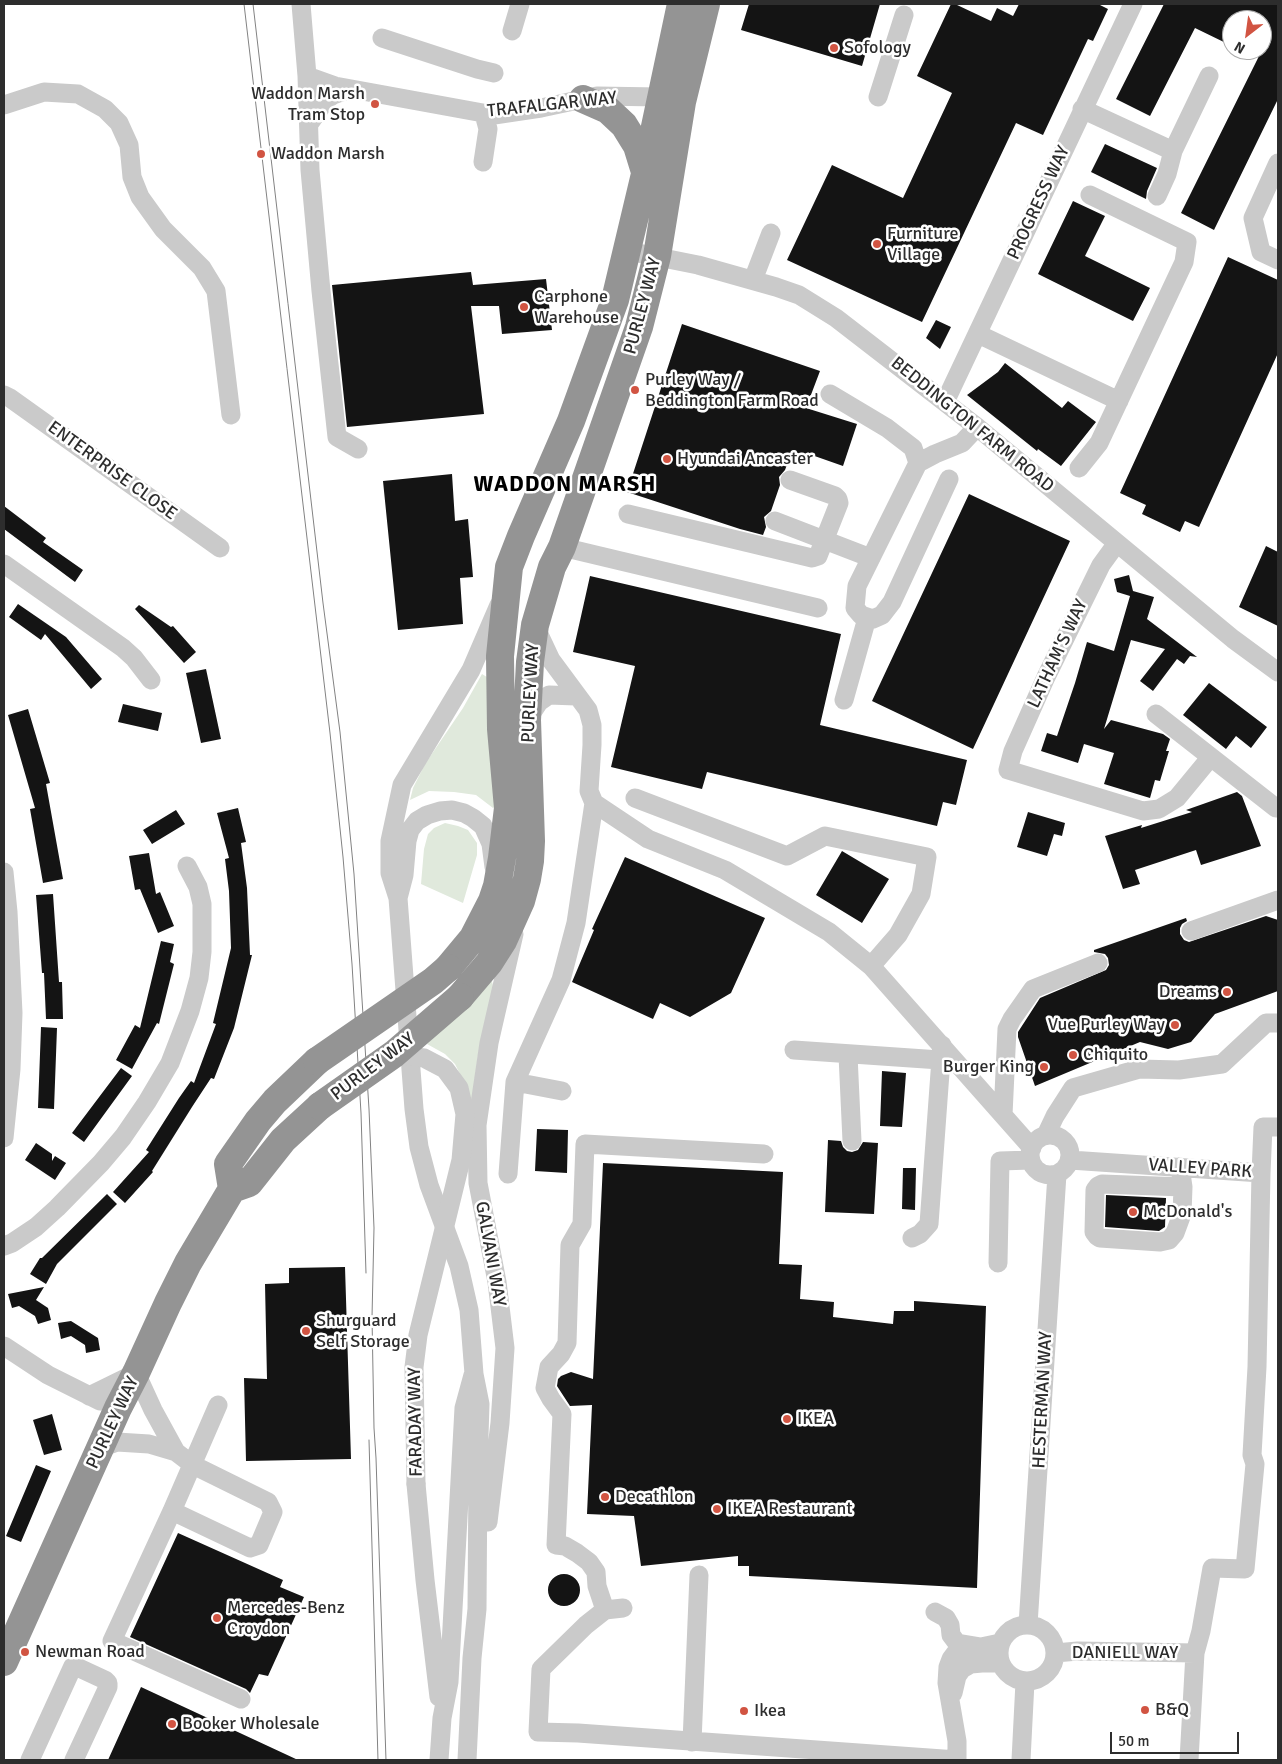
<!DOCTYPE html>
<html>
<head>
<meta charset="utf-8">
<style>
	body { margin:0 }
	#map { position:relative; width:1282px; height:1764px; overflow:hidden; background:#fff; font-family:Signika,sans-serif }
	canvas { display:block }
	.frame { position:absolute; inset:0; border:5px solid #2d2d2d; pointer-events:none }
	.north { position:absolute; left:1222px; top:10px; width:50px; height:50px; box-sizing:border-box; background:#fff; border:1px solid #ababab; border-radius:50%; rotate:210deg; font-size:14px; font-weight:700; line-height:20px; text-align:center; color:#2d2d2d }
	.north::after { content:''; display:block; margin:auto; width:18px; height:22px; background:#d15442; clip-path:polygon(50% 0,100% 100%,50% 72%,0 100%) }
	.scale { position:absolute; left:1110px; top:1732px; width:129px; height:22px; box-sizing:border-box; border:2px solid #2d2d2d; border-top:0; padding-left:6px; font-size:15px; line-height:18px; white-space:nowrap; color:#2d2d2d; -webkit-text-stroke:4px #fff; paint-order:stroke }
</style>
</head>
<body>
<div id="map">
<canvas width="1282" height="1764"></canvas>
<div class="frame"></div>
<div class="north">N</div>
<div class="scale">50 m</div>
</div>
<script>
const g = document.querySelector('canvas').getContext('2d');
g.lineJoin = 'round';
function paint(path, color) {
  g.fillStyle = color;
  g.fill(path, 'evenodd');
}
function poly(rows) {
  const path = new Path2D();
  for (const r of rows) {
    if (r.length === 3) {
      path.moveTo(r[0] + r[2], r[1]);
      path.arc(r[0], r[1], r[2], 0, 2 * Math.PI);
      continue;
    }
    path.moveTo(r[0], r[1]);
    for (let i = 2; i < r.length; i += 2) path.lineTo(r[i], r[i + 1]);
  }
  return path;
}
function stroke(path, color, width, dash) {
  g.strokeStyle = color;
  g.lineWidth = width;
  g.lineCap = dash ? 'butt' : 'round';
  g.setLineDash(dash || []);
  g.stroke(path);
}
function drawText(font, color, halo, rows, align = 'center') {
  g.font = font + ' Signika,sans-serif';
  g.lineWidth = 5;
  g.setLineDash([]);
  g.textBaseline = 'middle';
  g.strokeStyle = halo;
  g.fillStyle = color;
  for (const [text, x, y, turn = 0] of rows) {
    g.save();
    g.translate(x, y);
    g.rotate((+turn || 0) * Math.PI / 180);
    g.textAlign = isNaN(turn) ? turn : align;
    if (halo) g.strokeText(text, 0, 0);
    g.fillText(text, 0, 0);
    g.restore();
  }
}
paint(poly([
	[482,674,490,679,498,805,493,808,476,795,454,792,429,791,410,800,413,788,425,764,463,708],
	[445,823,458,826,468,830,477,843,477,855,463,903,421,884,424,849,428,834,434,828],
	[492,981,493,986,478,1055,471,1107,462,1078,455,1064,445,1054,427,1044,488,982]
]), '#e0e9dc');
paint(poly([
	[749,4,880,4,862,66,741,30],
	[951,4,955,4,991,21,997,8,1013,16,1019,4,1098,4,1108,9,1093,41,1088,39,1043,135,1016,123,922,322,787,260,832,165,903,198,952,93,917,76],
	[1164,4,1278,4,1278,99,1214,230,1181,213,1262,50,1262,20,1232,20,1232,46,1195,28,1150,116,1116,99],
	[1105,144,1157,168,1147,191,1146,199,1091,172],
	[1073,201,1105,216,1085,256,1150,288,1133,321,1038,274],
	[1228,257,1278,280,1278,353,1199,527,1185,521,1180,532,1142,514,1146,505,1120,493],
	[471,272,473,285,546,279,552,330,502,334,499,306,471,306,484,414,347,427,332,285],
	[936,320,951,327,940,349,926,338],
	[682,324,820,371,806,408,857,424,843,466,806,453,804,457,791,454,785,470,779,477,780,485,771,511,764,517,766,527,763,535,740,529,627,492],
	[1005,363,1062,408,1068,401,1096,422,1061,466,1038,449,1037,451,967,395,998,372],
	[452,474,455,521,468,519,473,577,460,578,463,624,398,630,383,481],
	[969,494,1070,541,973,749,872,701],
	[4,506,46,538,43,542,83,570,75,582,4,529],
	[1266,546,1278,552,1278,626,1239,607],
	[1129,575,1133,591,1154,597,1147,619,1197,657,1190,656,1184,664,1177,659,1153,691,1140,681,1165,649,1131,640,1104,729,1111,720,1163,734,1170,739,1166,751,1169,751,1160,781,1155,780,1150,798,1104,784,1114,753,1084,744,1078,763,1041,751,1047,733,1057,736,1075,683,1087,642,1114,651,1130,596,1117,592,1114,579],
	[590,576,841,634,820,725,967,760,956,805,943,802,937,826,707,772,702,789,611,767,635,666,573,652],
	[18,604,66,637,102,679,91,689,45,634,41,640,9,617],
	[139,605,171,627,173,626,196,652,184,663,135,609],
	[206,669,221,739,201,743,186,673],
	[1209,683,1267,727,1251,748,1236,736,1226,749,1183,715],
	[123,704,162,713,158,731,118,722],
	[28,709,50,783,46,784,63,879,43,883,30,809,35,808,8,715],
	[1237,792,1242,796,1261,846,1201,865,1196,850,1135,870,1140,884,1123,889,1105,836,1142,825,1141,828,1192,812,1186,810],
	[238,808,246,842,241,843,247,888,250,955,252,955,234,1028,214,1079,211,1078,192,1107,152,1171,153,1172,125,1203,113,1192,149,1152,146,1150,179,1098,191,1081,194,1083,216,1024,213,1023,231,948,229,891,225,859,229,858,217,813],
	[176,810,185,824,152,844,143,830],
	[1028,812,1065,823,1062,836,1054,834,1047,856,1017,847],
	[842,851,889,879,862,923,816,895],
	[149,853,156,894,160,892,174,926,158,933,140,889,135,890,129,856],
	[625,857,765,918,731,993,690,1017,660,1003,653,1019,572,982,594,930,592,929],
	[53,894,59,982,62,982,63,1019,46,1019,44,973,42,973,36,895],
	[1266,916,1278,920,1278,991,1215,1014,1191,1042,1168,1049,1140,1042,1035,1086,1018,1037,1018,1032,1040,998,1106,970,1109,965,1108,958,1105,954,1094,952,1094,950,1186,918,1187,921,1182,924,1180,928,1180,934,1184,940,1189,942],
	[161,941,174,944,170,962,174,964,159,1024,157,1023,132,1069,116,1060,135,1025,140,1028],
	[41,1027,57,1028,54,1109,38,1108],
	[121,1068,132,1076,84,1142,72,1133],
	[882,1071,906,1073,902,1127,880,1126],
	[537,1129,568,1130,567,1173,535,1171],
	[828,1140,841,1141,843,1147,847,1151,852,1152,858,1150,863,1142,878,1143,874,1214,825,1212],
	[36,1143,52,1154,52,1161,55,1156,66,1163,55,1180,25,1160],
	[603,1163,783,1172,779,1264,802,1265,800,1299,834,1302,833,1317,893,1324,894,1311,914,1311,914,1301,986,1306,977,1588,749,1576,749,1566,738,1566,738,1556,641,1566,634,1516,587,1514,592,1405,570,1406,557,1386,558,1379,561,1376,571,1372,593,1379],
	[903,1168,916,1168,915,1210,902,1209],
	[107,1194,117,1204,57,1264,46,1284,30,1274,40,1258,42,1258],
	[1106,1195,1166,1198,1165,1227,1159,1231,1105,1227],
	[345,1267,351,1459,246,1461,244,1378,267,1379,265,1284,289,1283,289,1268],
	[44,1287,36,1300,48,1308,51,1320,38,1324,35,1316,19,1306,12,1308,8,1294],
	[71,1321,98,1338,100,1350,86,1353,85,1345,71,1336,61,1339,58,1323],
	[52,1414,62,1450,44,1455,33,1420],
	[36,1465,51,1471,21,1542,6,1536],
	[178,1533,283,1580,280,1587,304,1597,268,1676,259,1674,250,1693,246,1689,130,1637],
	[564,1590,16],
	[141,1687,298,1760,108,1760]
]), '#141414');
stroke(poly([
	[301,4,307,76,310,170,321,291,337,437,358,449],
	[512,31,520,4],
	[382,38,477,69,494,73],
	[307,76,335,86,494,115,541,108,597,96,660,97,673,100],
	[878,97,904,15],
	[4,105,44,92,78,94,105,109,119,123,129,145,132,177,140,197,163,229,202,268,216,291,231,415],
	[1082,109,1173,151],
	[309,124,325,101,333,95,350,89],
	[483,162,488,129,484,114],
	[1278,163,1253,218,1261,252,1278,260],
	[1157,196,1167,174,1173,151,1209,76],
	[628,251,698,265,776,287,799,295,836,318,977,427,1233,639,1278,672],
	[753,280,771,233],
	[978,334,1119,401],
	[830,394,887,428,913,448,918,463],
	[4,395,10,398,220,548],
	[945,402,1133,4],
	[1079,468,1099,443,1184,262,1187,242,1090,195],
	[949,479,892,602,882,615,873,619,861,615,855,608,857,586,918,463,935,454,962,443,977,427],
	[628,514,812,558,818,556,839,503,838,499,835,496,790,480],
	[775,521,871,558],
	[1117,543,1101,565,1046,677,1013,751,1008,770,1143,811,1159,809,1177,798,1210,758],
	[562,547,818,608],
	[4,564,123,648,134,658,151,680],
	[844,700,867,618],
	[1156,714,1276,808],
	[527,720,539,702,549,695,576,696],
	[635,798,787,856,825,836,927,857,921,894,898,935,871,966],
	[594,803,648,839,725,870,829,932,871,966,1032,1148],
	[4,872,8,912,13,1013,11,1069,4,1138],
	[398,898,404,875,407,841,410,830,417,821,427,815,440,811,452,810,464,813,473,818,483,826,491,844,494,867],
	[1191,931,1278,900],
	[794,1050,940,1060],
	[848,1055,852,1141],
	[515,1082,562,1091],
	[1003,1115,1007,1029,1012,1019,1033,989,1098,963],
	[1046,1135,1055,1116,1073,1088,1139,1069,1179,1070,1222,1064,1266,1023,1278,1023],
	[1050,1155,20],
	[1070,1160,1261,1173,1257,1367,1252,1455,1255,1464,1245,1569,1212,1568,1201,1631,1195,1653,1189,1760],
	[1180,1167,1183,1187,1182,1214,1175,1233,1169,1240,1160,1242,1100,1238,1097,1236,1094,1232,1095,1190,1098,1186,1102,1184,1183,1187],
	[1261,1173,1263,1127,1278,1127],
	[508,1174,515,1082,561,980,576,923,594,803,589,791,592,745,592,725,588,710,551,660,535,626],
	[912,1238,920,1234,929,1224,942,1045],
	[4,1246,12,1243,36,1227,57,1208,101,1163,123,1137,147,1102,170,1063,190,1011,199,978,202,952,202,904,198,887,187,866],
	[998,1263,1000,1161,1031,1160],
	[4,1346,48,1375,100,1401],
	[89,1396,136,1373,153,1410,176,1452],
	[218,1405,172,1511,112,1641,241,1699],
	[100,1448,117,1442,149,1444,176,1452,193,1465,268,1502,273,1512,259,1545,250,1548,172,1511],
	[416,1484,425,1580,439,1697],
	[488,1522,500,1423,505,1348,497,1282,478,1183,477,1125,489,1043,514,934],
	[623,1608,605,1610,586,1625,541,1669,538,1732,578,1733,957,1760],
	[605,1610,597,1586,596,1572,589,1562,577,1553,565,1546,556,1545,562,1414,551,1399,545,1388,549,1367,561,1354,567,1343,570,1245,582,1224,585,1144,764,1154],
	[935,1612,946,1618,950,1625,951,1635,957,1643,981,1647,1000,1643],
	[1027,1653,28],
	[1028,1625,1057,1174],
	[1055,1653,1078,1651,1195,1653],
	[953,1693,957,1676,962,1669,971,1664,982,1663,1000,1663],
	[692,1742,699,1575],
	[30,1760,73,1666,77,1667,105,1680,108,1683,108,1687,74,1760],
	[439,1760,442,1718,449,1682,464,1408,473,1375],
	[467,1760,472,1658,477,1609,478,1468,480,1404,474,1374,469,1310,459,1266,429,1185,419,1147,414,1109,398,898,390,873,390,841,402,785,471,670,499,605],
	[957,1760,957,1741,947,1683,948,1667,951,1659,957,1651,966,1646],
	[1021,1760,1025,1682]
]), '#cacaca', 19);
stroke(poly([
	[583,99,608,110,624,125,637,146,645,172],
	[448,968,473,938,492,901,497,886,502,858,508,808,501,729,500,656,509,567,521,536,571,421,615,300,645,174,681,4],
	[460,997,489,963,503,941,521,901,527,879,530,861,531,841,527,720,530,662,535,625,552,567,562,547,639,327,657,256,682,102,706,4],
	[232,1189,249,1183,283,1140,320,1106],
	[4,1662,118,1408,136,1373,168,1303,188,1263,232,1189,228,1164,258,1121,275,1101,317,1061]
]), '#949494', 28);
stroke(poly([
	[244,4,330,733,343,857,352,964,361,1113,366,1273],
	[253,4,323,603,340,732,354,874,369,1109,374,1228,372,1317,374,1428,376,1458,386,1760],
	[369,1440,378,1760]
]), '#828282', 1);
stroke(poly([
	[394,1054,424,1058,445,1069,459,1088,465,1114,461,1160,418,1335,414,1367,416,1484]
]), '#cacaca', 19);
stroke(poly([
	[317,1061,433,981,448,968],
	[320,1106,394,1054,460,997]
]), '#949494', 28);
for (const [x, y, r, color] of [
	[834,48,5,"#d15442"],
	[375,104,5,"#d15442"],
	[261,154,5,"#d15442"],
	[877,244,5,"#d15442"],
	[524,307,5,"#d15442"],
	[635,390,5,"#d15442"],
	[667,459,5,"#d15442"],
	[1227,992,5,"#d15442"],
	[1175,1025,5,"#d15442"],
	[1073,1055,5,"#d15442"],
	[1044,1067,5,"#d15442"],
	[1133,1212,5,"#d15442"],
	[306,1331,5,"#d15442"],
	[787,1419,5,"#d15442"],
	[605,1497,5,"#d15442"],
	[717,1509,5,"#d15442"],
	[217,1618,5,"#d15442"],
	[25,1652,5,"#d15442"],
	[1145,1710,5,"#d15442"],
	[744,1711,5,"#d15442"],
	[172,1724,5,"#d15442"]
]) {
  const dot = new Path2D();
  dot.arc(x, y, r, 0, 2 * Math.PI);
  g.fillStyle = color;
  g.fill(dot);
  stroke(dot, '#fff', 2);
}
drawText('18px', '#2d2d2d', '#fff', [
	["Sofology",844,48],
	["Waddon Marsh",365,94,"right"],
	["Tram Stop",365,115,"right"],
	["Waddon Marsh",271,154],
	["Furniture",887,234],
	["Village",887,255],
	["Carphone",534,297],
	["Warehouse",534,318],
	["Purley Way /",645,380],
	["Beddington Farm Road",645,401],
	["Hyundai Ancaster",677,459],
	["Dreams",1217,992,"right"],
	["Vue Purley Way",1165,1025,"right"],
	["Chiquito",1083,1055],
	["Burger King",1034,1067,"right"],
	["McDonald's",1143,1212],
	["Shurguard",316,1321],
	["Self Storage",316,1342],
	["IKEA",797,1419],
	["Decathlon",615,1497],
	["IKEA Restaurant",727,1509],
	["Mercedes-Benz",227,1608],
	["Croydon",227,1629],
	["Newman Road",35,1652],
	["B&Q",1155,1710],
	["Ikea",754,1711],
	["Booker Wholesale",182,1724]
], 'left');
drawText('18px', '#2d2d2d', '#fff', [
	["TRAFALGAR WAY",552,105,-6],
	["PROGRESS WAY",1039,203,-65],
	["PURLEY WAY",643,306,-75],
	["BEDDINGTON FARM ROAD",972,425,39],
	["ENTERPRISE CLOSE",112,471,36],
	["LATHAM'S WAY",1058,654,-65],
	["PURLEY WAY",531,693,-87],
	["PURLEY WAY",373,1067,-37],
	["VALLEY PARK",1200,1169,4],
	["GALVANI WAY",490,1254,80],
	["HESTERMAN WAY",1043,1400,-87],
	["FARADAY WAY",416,1422,-91],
	["PURLEY WAY",113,1423,-65],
	["DANIELL WAY",1125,1653]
]);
g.letterSpacing = '1px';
drawText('bold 22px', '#000', '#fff', [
	["WADDON MARSH",565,485]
]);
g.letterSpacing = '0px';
</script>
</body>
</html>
